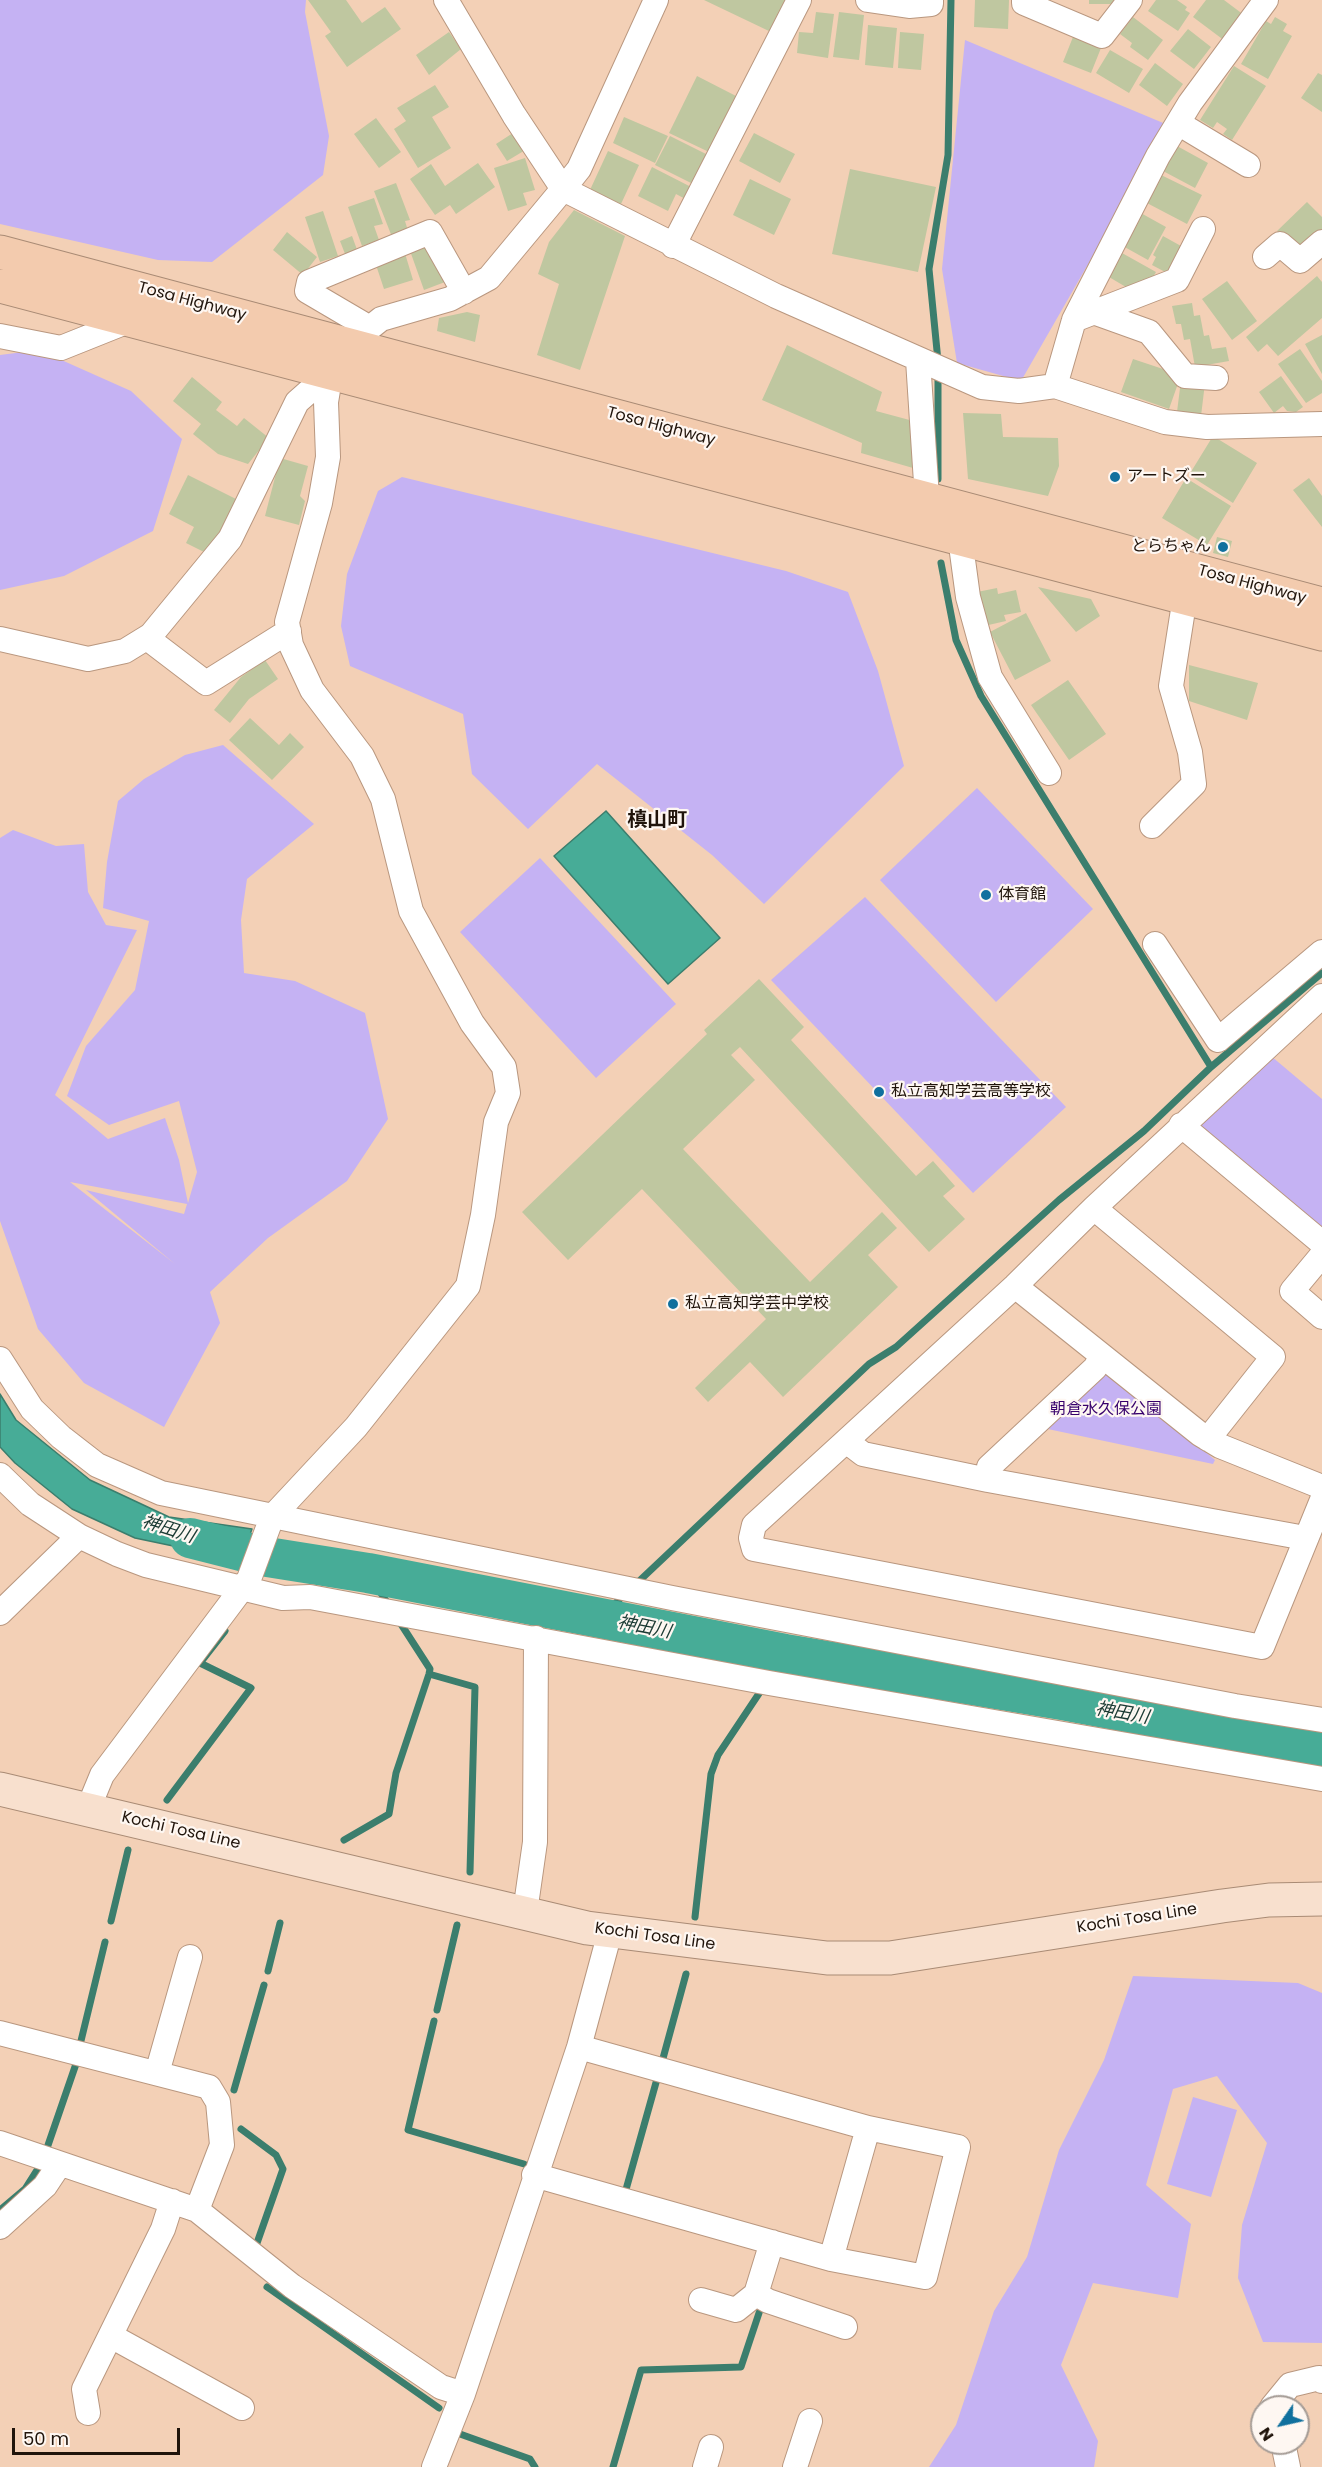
<!DOCTYPE html>
<html>
<head>
<meta charset="utf-8">
<style>
	body { margin:0 }
	#map { position:relative; width:1322px; height:2467px; overflow:hidden; background:#f3d0b6; font-family:Poppins,sans-serif }
	canvas { display:block }
	.north { position:absolute; left:1250px; top:2395px; width:60px; height:60px; box-sizing:border-box; background:#fef7f2; border:2px solid #a59c96; border-radius:50%; rotate:236deg; font-size:16px; font-weight:700; line-height:24px; text-align:center; color:#20140b }
	.north::after { content:''; display:block; margin:auto; width:21px; height:27px; background:#10709e; clip-path:polygon(50% 0,100% 100%,50% 72%,0 100%) }
	.scale { position:absolute; left:12px; top:2428px; width:168px; height:27px; box-sizing:border-box; border:3px solid #20140b; border-top:0; padding-left:8px; font-size:18px; line-height:21px; white-space:nowrap; color:#20140b; -webkit-text-stroke:4px #fef7f2; paint-order:stroke }
</style>
</head>
<body>
<div id="map">
<canvas width="1322" height="2467"></canvas>
<div class="north">N</div>
<div class="scale">50 m</div>
</div>
<script>
const g = document.querySelector('canvas').getContext('2d');
g.lineJoin = 'round';
function paint(path, color) {
  g.fillStyle = color;
  g.fill(path, 'evenodd');
}
function poly(rows) {
  const path = new Path2D();
  for (const r of rows) {
    path.moveTo(r[0], r[1]);
    for (let i = 2; i < r.length; i += 2) path.lineTo(r[i], r[i + 1]);
  }
  return path;
}
function stroke(path, color, width, dash) {
  g.strokeStyle = color;
  g.lineWidth = width;
  g.lineCap = dash ? 'butt' : 'round';
  g.setLineDash(dash || []);
  g.stroke(path);
}
function drawText(font, color, halo, rows, align = 'center') {
  g.font = font + ' Poppins,"Noto Sans JP",sans-serif';
  g.lineWidth = 4.5;
  g.setLineDash([]);
  g.textBaseline = 'middle';
  g.strokeStyle = halo;
  g.fillStyle = color;
  for (const [text, x, y, turn = 0] of rows) {
    g.save();
    g.translate(x, y);
    g.rotate((+turn || 0) * Math.PI / 180);
    g.textAlign = isNaN(turn) ? turn : align;
    if (halo) g.strokeText(text, 0, 0);
    g.fillText(text, 0, 0);
    g.restore();
  }
}
paint(poly([
	[0,0,306,0,305,12,329,136,323,175,212,262,158,260,0,224],
	[965,40,1168,125,1021,381,957,363,942,269],
	[39,350,131,391,182,439,153,531,64,576,0,590,0,355],
	[402,477,786,571,848,592,878,671,904,766,764,904,712,855,597,764,528,829,472,774,463,714,350,666,341,626,347,574,378,491],
	[223,745,314,824,247,879,241,920,244,973,295,981,365,1013,388,1119,347,1181,268,1238,210,1292,220,1323,164,1427,84,1383,38,1329,0,1221,0,838,13,830,56,846,84,844,88,892,106,925,137,930,55,1095,108,1139,165,1118,179,1160,188,1203,197,1172,179,1101,109,1125,67,1096,86,1046,135,990,149,921,103,908,107,862,118,801,144,779,185,755],
	[70,1182,187,1204,184,1214,86,1190,175,1264],
	[977,788,1093,909,996,1002,880,880],
	[540,858,676,1004,596,1078,460,932],
	[865,897,1066,1107,973,1193,771,980],
	[1271,1056,1322,1099,1322,1231,1195,1127],
	[1098,1374,1114,1375,1215,1460,1213,1464,1043,1428],
	[1133,1976,1298,1983,1322,1993,1322,2343,1263,2342,1238,2278,1242,2225,1267,2143,1217,2076,1173,2089,1146,2185,1191,2224,1178,2298,1093,2283,1061,2365,1098,2441,1094,2467,929,2467,956,2425,994,2311,1027,2257,1059,2150,1104,2060],
	[1193,2097,1237,2110,1211,2197,1167,2184]
]), '#c5b2f3');
const water = poly([
	[606,811,720,938,668,984,554,856,606,811],
	[0,1394,16,1420,90,1480,169,1517,252,1529,240,1560,135,1538,72,1509,15,1463,0,1447,0,1394]
]);
paint(water, '#47ac97');
stroke(water, '#3b7e6d', 1.5);
stroke(poly([
	[938,361,929,269,948,155,951,0],
	[938,479,938,373],
	[941,563,956,640,981,696,1211,1067],
	[368,1573,388,1604],
	[636,1584,869,1364,896,1347,1059,1200,1144,1131,1211,1067,1322,973],
	[599,1619,623,1596],
	[429,1674,475,1687,470,1872],
	[770,1677,785,1654],
	[167,1800,251,1688,200,1663,225,1631],
	[344,1840,389,1814,396,1773,429,1674,430,1669,399,1621],
	[695,1917,711,1774,718,1755,762,1689],
	[111,1921,128,1850],
	[268,1971,280,1923],
	[437,2010,457,1925],
	[434,2021,408,2130,524,2164],
	[79,2049,105,1942],
	[662,2062,686,1974],
	[234,2090,264,1985],
	[241,2129,276,2155,283,2169,257,2243],
	[46,2151,77,2061],
	[625,2193,657,2079],
	[0,2210,25,2189,37,2170],
	[267,2287,439,2408],
	[460,2434,530,2459,535,2467],
	[613,2467,641,2370,741,2367,761,2307]
]), '#3b7e6d', 7);
stroke(poly([
	[190,1538,261,1556,368,1573,785,1654,1062,1700,1322,1749]
]), '#47ac97', 40);
paint(poly([
	[308,0,346,0,362,23,385,7,401,29,347,67,325,36,331,32],
	[704,0,787,0,771,32],
	[975,0,1009,0,1008,29,974,27],
	[1089,0,1119,0,1119,4,1089,4],
	[1156,0,1177,0,1187,7,1185,10,1190,13,1178,31,1148,11],
	[1206,0,1224,0,1244,15,1225,41,1193,17],
	[816,12,834,14,828,58,797,53,799,32,813,33],
	[839,12,864,15,859,60,833,57],
	[1133,17,1163,40,1148,60,1130,47,1132,43,1120,34],
	[1275,17,1287,24,1283,31,1292,36,1268,79,1241,64,1266,21,1271,24],
	[868,25,897,28,893,68,865,65],
	[1188,29,1211,47,1194,69,1170,51],
	[449,32,461,49,429,75,416,55],
	[900,32,924,34,921,70,898,68],
	[1073,37,1101,48,1091,73,1063,62],
	[1110,50,1143,69,1129,93,1096,73],
	[1155,63,1183,84,1167,106,1139,85],
	[1234,66,1266,86,1232,140,1223,134,1227,129,1217,122,1213,128,1200,120],
	[1318,73,1322,75,1322,112,1301,98],
	[697,76,736,96,709,152,669,133],
	[435,85,449,107,432,117,451,148,418,168,394,129,406,121,397,108],
	[624,117,668,136,655,163,613,143],
	[376,118,401,152,379,168,354,134],
	[516,131,527,149,507,161,496,144],
	[754,133,795,154,780,183,739,161],
	[670,136,708,155,693,184,655,165],
	[1177,146,1208,163,1195,188,1163,171],
	[608,151,639,165,621,204,590,190],
	[525,158,535,190,523,193,527,205,508,211,494,168],
	[478,163,495,187,456,214,450,205,435,215,410,179,431,164,445,186],
	[652,167,695,189,689,201,676,194,668,211,638,196],
	[850,169,936,187,918,272,832,254],
	[1159,174,1202,195,1187,224,1145,202],
	[750,179,791,199,774,235,733,215],
	[396,183,410,220,405,221,408,231,392,237,374,191],
	[374,198,383,224,374,226,379,240,362,246,348,207],
	[1307,202,1322,217,1322,229,1298,252,1277,231],
	[574,210,625,236,580,370,537,355,559,284,538,274,549,242],
	[323,211,338,256,320,262,305,217],
	[1139,212,1166,227,1148,260,1121,245],
	[287,232,317,257,303,275,273,250],
	[352,236,359,255,347,259,340,241],
	[1163,236,1181,246,1167,273,1152,265,1156,257,1153,255],
	[429,241,445,282,424,290,409,248],
	[404,250,413,280,384,289,374,259],
	[1122,253,1156,272,1148,286,1135,283,1131,290,1109,277],
	[1317,276,1322,282,1322,318,1278,356,1267,344,1258,352,1246,337],
	[1227,281,1257,321,1232,340,1202,299],
	[1192,303,1194,316,1200,315,1204,336,1209,335,1212,349,1226,347,1229,361,1195,367,1190,339,1184,340,1181,324,1176,324,1172,306],
	[467,312,480,315,475,342,437,331,439,318],
	[1322,335,1322,374,1305,344],
	[787,345,882,392,876,411,917,422,913,468,861,453,862,443,762,400],
	[1300,349,1322,381,1322,393,1306,403,1278,364],
	[1133,359,1181,375,1169,409,1121,392],
	[1281,376,1303,407,1296,412,1287,411,1283,406,1274,413,1259,392],
	[192,377,222,402,216,410,237,426,244,418,269,438,248,464,218,454,193,434,201,424,173,401],
	[1181,380,1205,383,1201,416,1177,412],
	[963,413,1001,414,1003,437,1058,438,1059,466,1048,496,968,479],
	[1213,436,1257,463,1233,503,1189,475],
	[280,458,308,466,300,496,305,501,299,525,265,516],
	[188,475,238,500,210,555,186,543,194,527,169,514],
	[1186,478,1231,506,1207,545,1162,518],
	[1309,478,1322,496,1322,527,1293,490],
	[1217,537,1232,541,1228,557,1213,553],
	[1038,587,1091,599,1100,616,1076,632],
	[997,588,998,594,1016,590,1021,612,1004,615,1006,621,984,626,977,592],
	[1026,613,1051,661,1015,680,990,632],
	[265,660,278,679,249,699,230,723,214,710,241,677],
	[1189,665,1258,683,1247,720,1189,701],
	[1068,680,1106,734,1069,760,1031,705],
	[250,718,279,745,290,733,304,747,272,780,229,740],
	[759,979,804,1027,791,1040,916,1176,933,1161,955,1186,943,1196,965,1219,929,1252,740,1047,731,1055,755,1080,683,1149,810,1282,882,1212,897,1228,868,1255,898,1287,783,1397,750,1362,708,1402,695,1388,766,1319,642,1189,568,1260,522,1212,707,1034,704,1030]
]), '#bfc7a0');
const street = poly([
	[446,0,514,115,563,189,776,296,982,387,1019,391,1055,386,1165,422,1207,427,1322,424],
	[868,0,909,6,931,4,931,0],
	[1024,0,1024,3,1102,36,1130,0],
	[1178,123,1248,165],
	[673,246,799,0],
	[1265,257,1280,244,1300,261,1322,242],
	[1096,313,1149,332,1185,376,1216,378],
	[1074,320,1177,280,1203,229],
	[370,328,307,291,309,282,430,232,464,292],
	[0,336,61,348,131,320],
	[918,360,927,498],
	[1055,386,1074,320,1158,156,1190,103,1266,0],
	[960,538,968,597,990,677,1049,773],
	[147,638,206,683,289,631],
	[0,639,88,659,125,651,151,635,230,539,297,402,331,372,351,343,381,319,450,299,489,278,563,189,579,169,656,0],
	[1152,826,1194,784,1190,752,1171,686,1185,597],
	[1155,944,1218,1040,1322,952],
	[1181,1125,1322,1243],
	[1094,1208,1322,996],
	[1322,1255,1292,1291,1322,1317],
	[1015,1286,1200,1434,1220,1446,1322,1487],
	[0,1359,32,1409,61,1437,97,1465,161,1493,672,1598,1235,1706,1322,1720],
	[846,1441,1015,1286,1094,1208,1273,1357,1208,1439],
	[0,1475,30,1504,79,1536,117,1554,146,1565,283,1598,310,1597,769,1683,1322,1779],
	[988,1480,989,1467,1095,1368,1102,1356],
	[1305,1538,988,1480,863,1454,846,1441,754,1525,751,1538,754,1549,1262,1647,1322,1500],
	[0,1613,79,1536],
	[88,1809,102,1775,249,1579,272,1517,356,1427,468,1286,483,1215,496,1122,508,1093,504,1067,472,1023,411,911,383,799,362,756,312,690,291,645,287,622,320,503,328,457,326,402,331,372],
	[525,1912,535,1842,536,1638],
	[0,2033,209,2087,218,2102,222,2145,197,2210],
	[579,2047,868,2128,831,2259],
	[157,2073,190,1957],
	[0,2143,197,2210,292,2286,441,2387,463,2394],
	[534,2175,831,2259,925,2277,958,2147,868,2128],
	[0,2227,45,2186,59,2165],
	[756,2294,768,2301,845,2327],
	[701,2300,736,2310,756,2294,772,2242],
	[111,2336,242,2408],
	[1272,2407,1290,2385,1319,2378,1322,2381],
	[88,2413,84,2389,163,2229,172,2201],
	[1283,2443,1288,2467],
	[434,2467,463,2394,579,2047,610,1932],
	[705,2467,711,2447],
	[795,2467,810,2421]
]);
const primary = poly([
	[0,1789,587,1928,827,1958,890,1958,1222,1906,1269,1900,1322,1899]
]);
const highway = poly([
	[0,252,1322,604],
	[0,286,1322,634]
]);
stroke(street, '#b9977f', 26);
stroke(primary, '#a98b75', 35);
stroke(highway, '#a98b75', 35);
stroke(street, '#fff', 24);
stroke(primary, '#f8e0ce', 33);
stroke(highway, '#f3cbae', 33);
for (const [x, y, r, color] of [
	[1115,477,6,"#10709e"],
	[1223,547,6,"#10709e"],
	[986,895,6,"#10709e"],
	[879,1092,6,"#10709e"],
	[673,1304,6,"#10709e"]
]) {
  const dot = new Path2D();
  dot.arc(x, y, r, 0, 2 * Math.PI);
  g.fillStyle = color;
  g.fill(dot);
  stroke(dot, '#fef7f2', 2);
}
drawText('16px', '#20140b', '#fef7f2', [
	["Tosa Highway",192,302,15],
	["Tosa Highway",661,427,15],
	["Tosa Highway",1252,585,15],
	["Kochi Tosa Line",181,1831,13],
	["Kochi Tosa Line",1137,1919,-9],
	["Kochi Tosa Line",655,1937,8]
]);
drawText('16px', '#20140b', '#fef7f2', [
	["アートズー",1127,477],
	["とらちゃん",1211,547,"right"],
	["体育館",998,895],
	["私立高知学芸高等学校",891,1092],
	["私立高知学芸中学校",685,1304]
], 'left');
drawText('16px', '#37006c', '#fef7f2', [
	["朝倉水久保公園",1106,1410]
]);
drawText('italic 18px', '#1b3a33', '#fef7f2', [
	["神田川",168,1530,18],
	["神田川",644,1628,11],
	["神田川",1122,1714,10]
]);
drawText('bold 20px', '#20140b', '#fef7f2', [
	["槙山町",657,821]
]);
</script>
</body>
</html>
